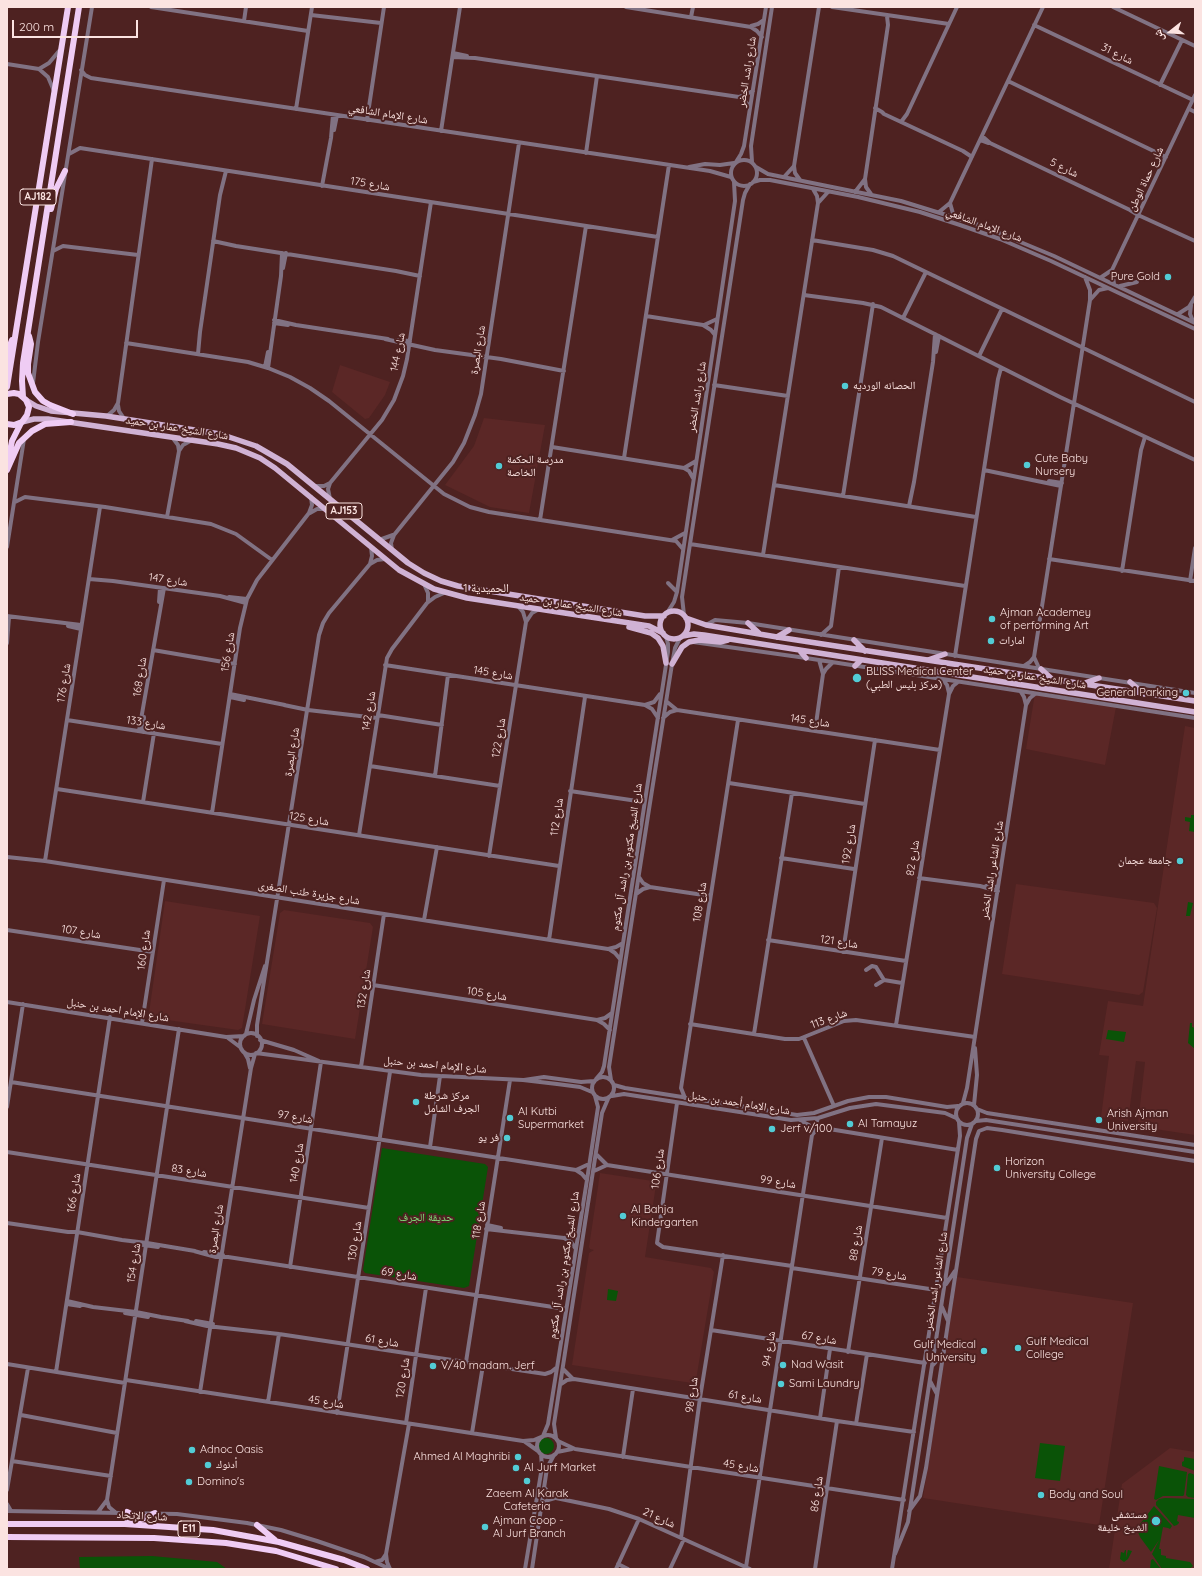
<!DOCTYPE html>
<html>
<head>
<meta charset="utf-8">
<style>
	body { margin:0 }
	#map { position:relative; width:1202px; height:1576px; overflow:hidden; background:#4e2221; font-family:Quicksand,"Noto Naskh Arabic",sans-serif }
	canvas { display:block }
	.frame { position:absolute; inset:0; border:8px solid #fbe3e1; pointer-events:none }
	.north { position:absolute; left:1150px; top:12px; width:40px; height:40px; -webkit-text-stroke:3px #4e2221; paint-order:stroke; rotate:253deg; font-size:11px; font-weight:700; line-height:16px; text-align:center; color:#fbe3e1 }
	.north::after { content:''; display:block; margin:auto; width:14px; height:18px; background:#fbe3e1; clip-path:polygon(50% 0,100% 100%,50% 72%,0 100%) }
	.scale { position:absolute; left:12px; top:20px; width:126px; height:18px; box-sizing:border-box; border:2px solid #fbe3e1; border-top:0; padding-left:5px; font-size:12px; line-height:14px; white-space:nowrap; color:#fbe3e1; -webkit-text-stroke:3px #4e2221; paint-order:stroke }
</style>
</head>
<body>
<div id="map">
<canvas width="1202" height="1576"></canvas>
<div class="frame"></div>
<div class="north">ش</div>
<div class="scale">200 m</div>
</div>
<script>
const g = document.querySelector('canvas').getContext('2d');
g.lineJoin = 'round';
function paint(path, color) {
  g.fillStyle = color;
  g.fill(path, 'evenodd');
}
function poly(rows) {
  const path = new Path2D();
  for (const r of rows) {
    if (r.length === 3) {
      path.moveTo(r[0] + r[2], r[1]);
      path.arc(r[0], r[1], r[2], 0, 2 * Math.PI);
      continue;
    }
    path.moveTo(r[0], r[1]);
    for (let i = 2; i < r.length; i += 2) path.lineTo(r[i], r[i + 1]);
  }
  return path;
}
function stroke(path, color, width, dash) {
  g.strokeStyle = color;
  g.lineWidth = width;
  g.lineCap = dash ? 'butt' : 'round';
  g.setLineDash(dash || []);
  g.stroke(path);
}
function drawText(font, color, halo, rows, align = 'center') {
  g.font = font + ' Quicksand,"Noto Naskh Arabic",sans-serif';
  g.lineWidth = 4;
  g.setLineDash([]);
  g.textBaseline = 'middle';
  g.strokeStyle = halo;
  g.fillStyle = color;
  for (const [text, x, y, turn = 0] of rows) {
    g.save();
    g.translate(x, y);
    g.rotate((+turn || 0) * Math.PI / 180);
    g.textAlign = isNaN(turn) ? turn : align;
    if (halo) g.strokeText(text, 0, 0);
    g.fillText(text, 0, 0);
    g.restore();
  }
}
paint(poly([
	[340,365,390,382,385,395,369,418,365,419,332,392],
	[484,418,545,425,529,513,490,507,445,485,474,446],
	[1035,693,1116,707,1105,765,1026,749],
	[1185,726,1195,728,1195,1135,1141,1127,1138,1123,1145,1062,1136,1061,1128,1121,1101,1117,1109,1056,1099,1055,1108,1001,1143,1006],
	[1016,884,1154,903,1157,908,1143,992,1139,995,1002,974],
	[165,901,260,916,242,1028,238,1030,153,1018,149,1013],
	[284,910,370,923,373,927,355,1039,262,1024,280,913],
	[600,1173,653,1181,656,1185,645,1257,711,1268,714,1272,696,1380,692,1383,572,1365,589,1253,594,1250,590,1249,589,1247],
	[957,1277,1133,1303,1099,1525,923,1498],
	[1170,1448,1195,1452,1195,1569,1109,1569,1122,1484]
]), '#5b2726');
paint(poly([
	[1191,815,1195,815,1195,832,1189,831,1190,822,1185,821,1185,817,1191,818],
	[1188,902,1193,903,1190,916,1186,916],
	[1190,1023,1192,1023,1192,1027,1195,1028,1195,1049,1188,1043],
	[1108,1030,1126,1032,1124,1042,1106,1039],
	[382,1148,485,1164,488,1167,469,1286,464,1288,365,1273,363,1270],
	[608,1289,618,1291,616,1301,607,1300],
	[546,1446,8],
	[1040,1443,1065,1446,1060,1481,1035,1478],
	[1184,1457,1195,1459,1195,1471,1182,1466,1182,1462,1184,1461],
	[1159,1466,1187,1472,1184,1495,1183,1496,1163,1496,1156,1500,1154,1499],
	[1190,1473,1195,1475,1195,1498,1188,1497,1186,1495,1188,1474],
	[1165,1498,1195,1499,1195,1518,1178,1515,1177,1521,1179,1522,1179,1523,1177,1525,1174,1526,1156,1505,1156,1502,1159,1499],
	[1154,1506,1172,1526,1170,1529,1168,1528,1163,1527,1159,1549,1161,1549,1161,1555,1166,1556,1166,1558,1190,1562,1193,1566,1189,1569,1162,1569,1152,1554,1159,1540,1151,1552,1140,1537,1138,1532,1140,1524],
	[1125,1550,1126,1550,1126,1558,1128,1550,1132,1551,1128,1559,1124,1562,1120,1559,1121,1552,1124,1553],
	[152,1556,217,1562,227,1569,80,1569,79,1557],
	[1153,1559,1161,1569,1150,1569,1151,1560]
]), '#0a5307');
stroke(poly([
	[151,7,308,31],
	[626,7,751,27,757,31,762,37],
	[832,7,949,24],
	[1113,7,1195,46],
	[311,15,381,23],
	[691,17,693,7],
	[244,21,246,7],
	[1034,25,1193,100],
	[751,26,758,24,764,20],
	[453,53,467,56],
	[453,57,475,58,739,97,753,91],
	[7,64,39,69,48,77,54,91],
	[39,69,49,63,59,51],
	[81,70,85,75,91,78,710,171,731,177],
	[1008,81,1166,157],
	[1160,85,1182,40],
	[740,97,746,102,750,108],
	[875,108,882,112,884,114,963,151,972,157],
	[296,109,312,7],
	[1189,109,1195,112],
	[367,120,384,7],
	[901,122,907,114,957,7],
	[334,130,337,115],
	[441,131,460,7],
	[982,136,990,143,1130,210,1138,215],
	[980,140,988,143,990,143],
	[586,153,597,76],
	[69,154,80,148,658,237],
	[744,173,13],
	[736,162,741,154,744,146,766,7],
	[752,162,751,146,772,7],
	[689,167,705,164,720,165,734,163],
	[756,167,768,174,901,201,982,226,1054,256,1195,323],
	[784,177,794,166],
	[800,180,795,173,794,166,819,7],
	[753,182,760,180,770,180,858,197,920,212,960,225,1000,239,1051,261,1195,329],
	[322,186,331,138,333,115],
	[855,192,865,179],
	[871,194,866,187,865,179,888,25,887,16],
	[819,202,828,192],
	[950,203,954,217],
	[939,212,950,203,1043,7],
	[1138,215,1195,241],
	[812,240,873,250,893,256,1195,402],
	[213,241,236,246,396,271,420,276],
	[53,251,63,246,138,255],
	[283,268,286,253],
	[1100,278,1112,270],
	[1114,284,1112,270,1195,95],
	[1120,286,1137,282],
	[804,295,863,303,881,307,1060,397,1195,460],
	[1090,300,1099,290,1108,288],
	[1191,305,1190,314,1193,321],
	[1178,314,1189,307,1195,297],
	[646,316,703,325,711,330,715,335],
	[903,318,926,272],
	[274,320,296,325,388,339],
	[274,323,288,325],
	[704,325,717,319],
	[385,339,435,350,501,359,564,371],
	[397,340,410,341],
	[126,343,248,362,268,368,290,377,310,388,329,401,444,494,470,507,489,512,676,541,683,549],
	[936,352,939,336],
	[198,354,200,332,220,195,226,171],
	[979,356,1002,309],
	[265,367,268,352],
	[268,368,281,276,282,253],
	[33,383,38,342,92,7],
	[714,385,788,396],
	[118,405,119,411,125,420],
	[107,416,114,410,118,403,152,159],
	[552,447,684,468,689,471,693,478],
	[179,451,183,445,192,440],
	[624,458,669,165],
	[684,468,696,461],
	[984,470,1061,486],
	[1049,481,1062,483],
	[774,485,976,517],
	[315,486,324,486,330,483],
	[843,496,873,304],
	[330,499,328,489,330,483,382,420,394,400,403,376,407,359,431,202],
	[15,502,25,497,105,507,211,524,236,534,272,560],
	[909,506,914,482,933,362,935,334],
	[310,513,317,509,324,509],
	[167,517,179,451,178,445,172,437],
	[540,520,586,226],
	[379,540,393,535],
	[672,540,685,533],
	[690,544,965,586],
	[7,547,24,439],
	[392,550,391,543,394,535,453,462,464,443,475,415,481,394,519,143],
	[763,555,818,203,817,196,813,189],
	[1049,559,1195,581],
	[370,564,372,556,371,547],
	[1122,571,1141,450,1145,437],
	[89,579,113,581,220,596,246,603],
	[1190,581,1195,548],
	[668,583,677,592],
	[424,584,428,593,428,602],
	[229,597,247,599],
	[159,602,160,588],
	[518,606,523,612,526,622],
	[667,613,674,602,677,592,735,201,734,182],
	[684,615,682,597,690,544,743,200,745,193,750,184],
	[7,616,81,625],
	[706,625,715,620,748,623,1195,693],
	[68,626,81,629],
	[821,635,831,626,839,567],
	[693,642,806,658,1195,718],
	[7,643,9,617],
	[153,650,235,664],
	[955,656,998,379,1001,368],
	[1034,657,1039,668],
	[819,660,823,674],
	[385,665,645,705,652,709,658,718],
	[1024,666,1030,662,1034,657,1074,403,1090,300,1090,290,1085,277],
	[943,680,947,685,949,693],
	[230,694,285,705],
	[230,697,244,700],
	[666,701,677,710],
	[284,705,308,710,377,718],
	[645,705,654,702,660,694],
	[1026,705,1030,698,1035,694],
	[378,715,442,725],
	[663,718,670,712,677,710,940,750],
	[67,720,222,744],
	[139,731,164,588],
	[815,731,823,674,826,669,832,663],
	[143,732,144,717],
	[370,766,500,786],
	[435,776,448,675],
	[729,783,865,804],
	[57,789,559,866],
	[570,791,644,802],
	[143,802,154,733],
	[212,813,240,628,247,599,257,580,309,513,312,505,311,497],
	[359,835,387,658,392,649,427,603,435,597,444,593],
	[489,856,526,622,532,613,539,609],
	[7,857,45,861,608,949,616,947,623,943],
	[781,858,854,869],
	[45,861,100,507],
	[639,877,643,883,650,887,710,896],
	[919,878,980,886,998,891],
	[986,886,998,887],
	[636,894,643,889,650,887],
	[424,920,437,847],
	[7,930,153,952],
	[549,940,585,697],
	[768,940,906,961],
	[609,949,615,953,620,959],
	[843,952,875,740],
	[866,970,872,966,876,967,884,980],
	[373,985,597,1020,604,1024,610,1030],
	[876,985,884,980,902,983],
	[7,1002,226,1037,244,1036],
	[597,1020,605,1018,612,1013],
	[142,1023,164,880],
	[690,1024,785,1039,799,1039,844,1021,856,1020,975,1037],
	[896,1025,949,694,953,686,958,682],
	[251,1044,11],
	[246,1034,254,1000,265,966],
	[754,1034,792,793],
	[257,1036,257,1025,319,635,323,623,329,613,370,564,377,560,385,559],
	[228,1038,240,1047],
	[804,1038,834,1106],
	[260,1040,294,1050,319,1061],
	[244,1052,248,1059,250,1068],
	[256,1053,421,1075,523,1080,557,1084,580,1087,592,1092],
	[361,1067,384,914],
	[603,1088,11],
	[596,1079,602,1072,604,1066,668,652,668,644,666,636],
	[524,1080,544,1077,581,1082,594,1081],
	[611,1080,609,1067,650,803,672,664,675,648,680,638],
	[11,1082,576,1170,582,1174,587,1180],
	[614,1085,625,1088,797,1115,814,1113,848,1101,869,1097,886,1097,947,1107,958,1106],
	[612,1096,624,1094,791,1120,818,1118,850,1108,876,1104,945,1113,956,1118],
	[685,1098,681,1088,738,720],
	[967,1114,11],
	[677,1103,657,1243,663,1247,792,1266],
	[963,1103,967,1088,1026,705,1024,697,1021,692],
	[974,1105,977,1075,975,1048],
	[7,1107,23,1004],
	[977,1109,987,1113,1195,1145],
	[801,1121,809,1125,812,1133],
	[976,1121,986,1120,1195,1152],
	[812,1135,816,1130,823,1128,958,1150],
	[430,1147,440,1076],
	[7,1152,369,1208],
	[597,1155,607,1165,947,1218],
	[576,1170,589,1164],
	[594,1171,607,1165],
	[7,1223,68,1232,77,1232,122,1240,147,1243,195,1251],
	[487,1225,501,1228],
	[486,1229,564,1238,572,1235,579,1231],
	[564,1238,571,1242,576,1249],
	[137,1244,158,1247],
	[194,1251,216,1257,228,1257,566,1309],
	[204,1252,223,1255],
	[290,1267,321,1062],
	[792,1268,936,1290],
	[946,1284,955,1271],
	[67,1301,93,1307,136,1312,161,1317,188,1321],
	[67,1304,80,1306],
	[942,1307,948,1321],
	[125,1313,148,1317],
	[185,1321,207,1326,279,1334,545,1374,551,1372,556,1368],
	[196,1321,213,1324],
	[711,1330,925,1363],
	[848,1352,882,1138],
	[466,1362,510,1080],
	[7,1364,125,1383],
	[933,1365,944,1352],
	[563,1369,573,1379],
	[56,1372,110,1017],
	[126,1380,523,1441,534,1440,541,1437],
	[930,1381,937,1394],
	[561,1384,567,1380,574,1379,837,1421,914,1432],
	[200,1392,251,1068,255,1054],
	[268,1402,279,1334],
	[337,1413,390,1072],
	[21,1415,117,1433],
	[820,1418,830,1349],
	[406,1423,426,1288],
	[856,1424,867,1354],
	[472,1433,483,1365],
	[548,1446,11],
	[543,1436,548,1424,587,1180,598,1107,595,1096],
	[556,1438,554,1424,602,1113,608,1099],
	[524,1441,538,1451],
	[558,1441,575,1449,904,1500],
	[557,1452,572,1449],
	[623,1457,633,1389],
	[12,1461,111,1476],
	[544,1487,549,1493,556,1498,609,1509,639,1519,750,1569],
	[7,1490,28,1368],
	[7,1504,11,1511],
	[542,1504,548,1500,555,1498],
	[7,1511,177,1514,247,1523,281,1530,317,1541,364,1557,390,1569],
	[909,1511,920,1496,926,1468,976,1139,979,1131,987,1128,1002,1130,1195,1161],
	[98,1512,107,1500],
	[115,1512,109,1507,107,1500,179,1029],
	[681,1538,700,1398,723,1255],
	[895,1554,908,1522,967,1138,972,1124],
	[375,1562,382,1560,386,1554],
	[618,1564,628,1569],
	[746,1567,812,1135,818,1118],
	[390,1569,387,1562,386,1554,409,1424],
	[525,1569,542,1467,541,1454],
	[532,1569,547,1468,554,1455],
	[616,1569,639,1519],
	[670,1569,684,1539],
	[815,1569,837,1421],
	[892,1569,960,1136,959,1122]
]), '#817283', 4);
stroke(poly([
	[26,400,36,406,51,411,106,416,220,434,256,446,287,464,408,563,424,573,441,581,458,586,645,616,664,616],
	[22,422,34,419,48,419,218,444,236,448,260,458,275,468,399,570,434,589,467,598,649,626,663,633],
	[674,625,14],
	[686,618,706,625,777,637,1195,701],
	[748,623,760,634],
	[629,627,651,633,658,638,663,646,666,663],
	[683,636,694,634,704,635,1195,712],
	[777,637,789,630],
	[854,640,865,651],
	[800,651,806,658],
	[928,660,945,654],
	[672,664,682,647,689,642,699,640,720,642,728,640],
	[855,666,861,660],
	[1041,669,1053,680],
	[1130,682,1144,694],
	[1082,684,1099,678]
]), '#d0b2d4', 5.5);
stroke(poly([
	[51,209,56,189,65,171],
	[29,336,31,344,28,364,28,373,35,392,43,401,50,405,73,414],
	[7,363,9,348,12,340],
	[7,387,68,7],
	[7,394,14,393,19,394,26,400,29,407,27,415,22,422,14,425,7,424],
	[23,397,22,381,23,363,79,7],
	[7,466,12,441,21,423],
	[7,470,19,443,32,431,45,424,71,422],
	[126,1523,131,1520,133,1518,131,1514,127,1512],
	[7,1524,125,1524,213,1530,279,1542,344,1560,367,1569],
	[131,1524,155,1513],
	[257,1525,275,1540],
	[7,1537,154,1538,226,1543,276,1551,336,1569]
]), '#efccf4', 6);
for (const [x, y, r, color] of [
	[1168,277,4,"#52ccd5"],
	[845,386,4,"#52ccd5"],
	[1027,465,4,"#52ccd5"],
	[499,466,4,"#52ccd5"],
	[992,619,4,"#52ccd5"],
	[991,641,4,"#52ccd5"],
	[857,678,5,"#52ccd5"],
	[1186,693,4,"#52ccd5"],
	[1180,861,4,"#52ccd5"],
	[416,1102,4,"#52ccd5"],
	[510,1118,4,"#52ccd5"],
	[1099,1120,4,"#52ccd5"],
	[850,1124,4,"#52ccd5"],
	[772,1129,4,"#52ccd5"],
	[507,1138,4,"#52ccd5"],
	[997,1168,4,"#52ccd5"],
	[623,1216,4,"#52ccd5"],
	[1018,1348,4,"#52ccd5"],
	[984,1351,4,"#52ccd5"],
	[783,1365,4,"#52ccd5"],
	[433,1366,4,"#52ccd5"],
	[781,1384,4,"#52ccd5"],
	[192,1450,4,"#52ccd5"],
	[518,1457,4,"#52ccd5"],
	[208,1465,4,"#52ccd5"],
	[516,1468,4,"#52ccd5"],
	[527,1481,4,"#52ccd5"],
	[189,1482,4,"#52ccd5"],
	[1041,1495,4,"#52ccd5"],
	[1156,1521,5,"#52ccd5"],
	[485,1527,4,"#52ccd5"]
]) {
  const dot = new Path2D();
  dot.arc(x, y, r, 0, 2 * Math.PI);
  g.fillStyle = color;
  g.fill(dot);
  stroke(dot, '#4e2221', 1.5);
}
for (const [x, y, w] of [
	[38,197,36],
	[344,511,36],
	[189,1529,22]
]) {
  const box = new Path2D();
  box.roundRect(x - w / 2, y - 8, w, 16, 3);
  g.fillStyle = '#4e2221';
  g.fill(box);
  stroke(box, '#fbe3e1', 1);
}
drawText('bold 10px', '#fbe3e1', null, [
	["AJ182",38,197],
	["AJ153",344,511],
	["E11",189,1529]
]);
drawText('11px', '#fbe3e1', '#4e2221', [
	["شارع 31",1117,54,26],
	["شارع راشد الخضر",747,72,-81],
	["شارع الإمام الشافعي",388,114,9],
	["شارع 5",1064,168,26],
	["شارع حماة الوطن",1146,179,-65],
	["شارع 175",370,184,9],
	["شارع الإمام الشافعي",984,225,20],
	["شارع البصرة",478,350,-81],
	["شارع 144",398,352,-79],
	["شارع راشد الخضر",697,397,-81],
	["شارع الشيخ عمار بن حميد",177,428,9],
	["شارع 147",168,580,8],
	["شارع الشيخ عمار بن حميد",571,605,9],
	["شارع 156",228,652,-81],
	["شارع 145",493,673,9],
	["شارع 168",140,677,-81],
	["شارع الشيخ عمار بن حميد",1035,677,9],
	["شارع 176",64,683,-81],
	["شارع 142",369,711,-81],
	["شارع 145",810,721,8],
	["شارع 133",146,723,9],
	["شارع 122",499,738,-81],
	["شارع البصرة",292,752,-81],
	["شارع 112",557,817,-82],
	["شارع 125",309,819,9],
	["شارع 192",849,844,-81],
	["شارع الشيخ مكتوم بن راشد آل مكتوم",627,857,-81],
	["شارع 82",913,858,-81],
	["شارع الشاعر راشد الخضر",992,870,-81],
	["شارع جزيرة طنب الصغرى",309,893,9],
	["شارع 108",700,902,-81],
	["شارع 107",81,932,9],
	["شارع 121",839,942,9],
	["شارع 160",144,950,-82],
	["شارع 132",364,989,-81],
	["شارع 105",487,994,9],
	["شارع الإمام احمد بن حنبل",118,1010,9],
	["شارع 113",829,1019,-20],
	["شارع الإمام احمد بن حنبل",435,1065,5],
	["شارع الإمام أحمد بن حنبل",739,1103,9],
	["شارع 97",295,1117,9],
	["شارع 140",297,1163,-81],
	["شارع 106",658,1169,-82],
	["شارع 83",189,1171,9],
	["شارع 99",778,1182,9],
	["شارع 166",74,1193,-81],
	["شارع 118",479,1220,-81],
	["شارع البصرة",216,1229,-81],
	["شارع 130",355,1241,-81],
	["شارع 88",856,1243,-81],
	["شارع 154",134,1263,-81],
	["شارع الشيخ مكتوم بن راشد آل مكتوم",564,1265,-81],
	["شارع 69",399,1274,9],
	["شارع 79",889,1274,9],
	["شارع الشاعر راشد الخضر",936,1281,-81],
	["شارع 67",819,1338,9],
	["شارع 61",382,1341,9],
	["شارع 94",769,1349,-81],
	["شارع 120",403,1378,-81],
	["شارع 98",692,1395,-82],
	["شارع 61",745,1397,9],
	["شارع 45",326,1402,9],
	["شارع 45",741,1466,9],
	["شارع 86",817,1494,-82],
	["شارع الإتحاد",142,1516,3],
	["شارع 21",659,1518,24]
]);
drawText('11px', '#fbe3e1', '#4e2221', [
	["Pure Gold",1160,277,"right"],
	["الحصانه الورديه",853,386],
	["Cute Baby",1035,459],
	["Nursery",1035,472],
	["مدرسة الحكمة",507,460],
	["الخاصة",507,473],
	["Ajman Academey",1000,613],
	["of performing Art",1000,626],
	["امارات",999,641],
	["BLISS Medical Center",866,672],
	["(مركز بليس الطبي)",866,685],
	["General Parking",1178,693,"right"],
	["جامعة عجمان",1172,861,"right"],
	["مركز شرطة",424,1096],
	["الجرف الشامل",424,1109],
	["Al Kutbi",518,1112],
	["Supermarket",518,1125],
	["Arish Ajman",1107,1114],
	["University",1107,1127],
	["Al Tamayuz",858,1124],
	["Jerf v/100",780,1129],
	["فر يو",499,1138,"right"],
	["Horizon",1005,1162],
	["University College",1005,1175],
	["Al Bahja",631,1210],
	["Kindergarten",631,1223],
	["Gulf Medical",1026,1342],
	["College",1026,1355],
	["Gulf Medical",976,1345,"right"],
	["University",976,1358,"right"],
	["Nad Wasit",791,1365],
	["V/40 madam. Jerf",441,1366],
	["Sami Laundry",789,1384],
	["Adnoc Oasis",200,1450],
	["Ahmed Al Maghribi",510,1457,"right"],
	["أدنوك",216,1465],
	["Al Jurf Market",524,1468],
	["Domino's",197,1482],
	["Zaeem Al Karak",527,1494,"center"],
	["Cafeteria",527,1507,"center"],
	["Body and Soul",1049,1495],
	["مستشفى",1147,1515,"right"],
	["الشيخ خليفة",1147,1528,"right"],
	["Ajman Coop -",493,1521],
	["Al Jurf Branch",493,1534]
], 'left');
drawText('11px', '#81df7a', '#4e2221', [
	["حديقة الجرف",426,1218]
]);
drawText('12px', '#fbe3e1', '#4e2221', [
	["الحميدية 1",486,588]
]);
</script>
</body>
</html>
